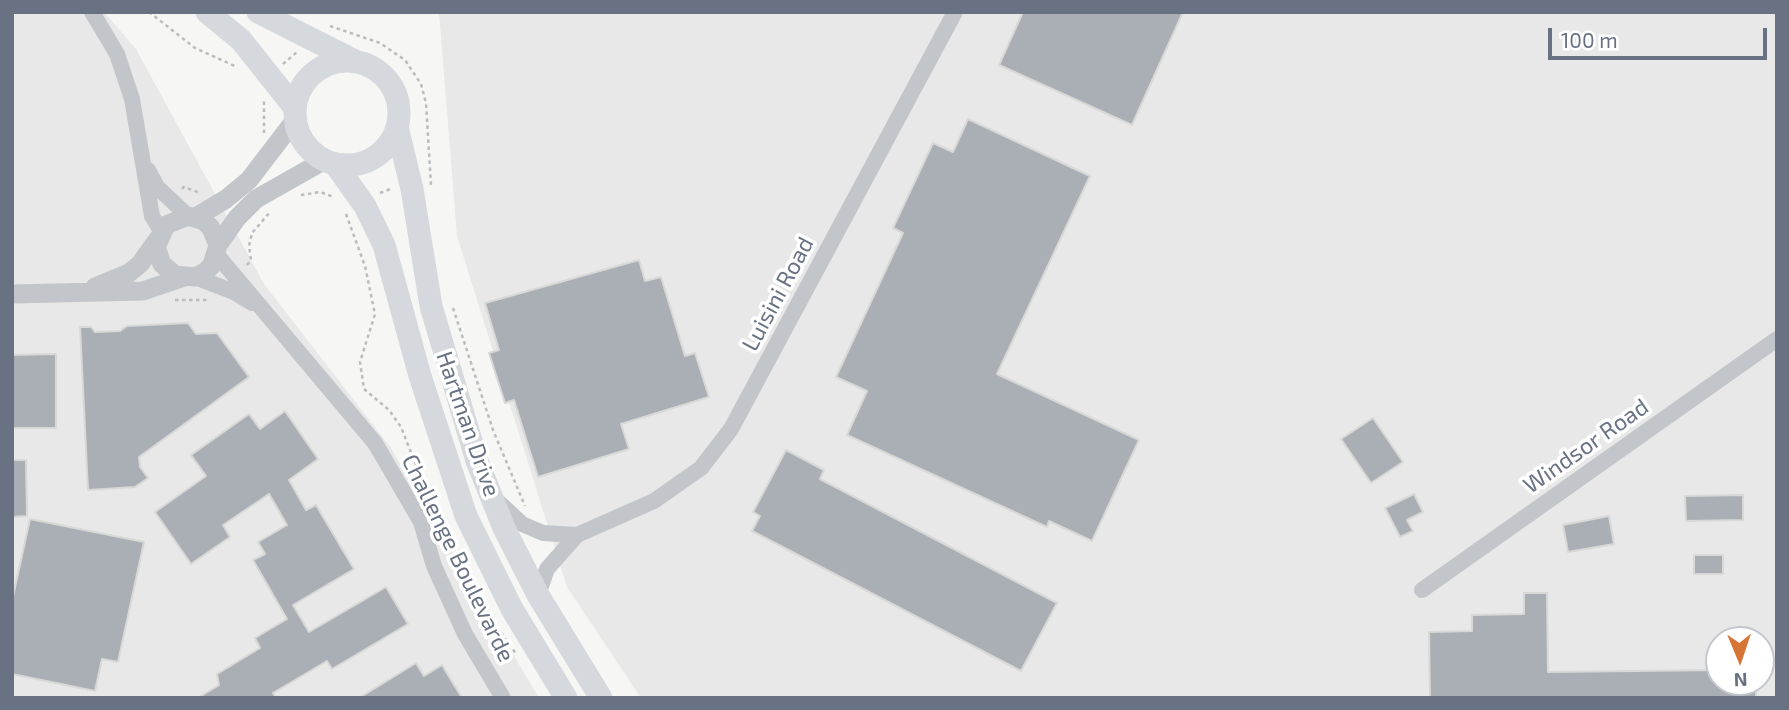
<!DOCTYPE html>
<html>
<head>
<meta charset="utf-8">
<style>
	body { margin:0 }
	#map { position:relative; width:1789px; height:710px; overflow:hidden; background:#f6f7f4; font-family:"Exo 2",sans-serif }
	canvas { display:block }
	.frame { position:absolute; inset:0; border:14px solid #687283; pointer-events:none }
	.north { position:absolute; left:1705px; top:626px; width:70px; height:70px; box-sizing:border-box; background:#fff; border:2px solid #c3c7cd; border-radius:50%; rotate:178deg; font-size:19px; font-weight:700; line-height:28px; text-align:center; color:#687283 }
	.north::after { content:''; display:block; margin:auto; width:24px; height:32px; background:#d77534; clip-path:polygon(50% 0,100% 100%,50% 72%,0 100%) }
	.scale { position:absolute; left:1548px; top:28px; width:219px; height:32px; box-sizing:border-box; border:4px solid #687283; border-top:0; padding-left:9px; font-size:21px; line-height:24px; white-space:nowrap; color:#687283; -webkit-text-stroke:5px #fff; paint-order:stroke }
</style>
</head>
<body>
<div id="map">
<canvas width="1789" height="710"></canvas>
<div class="frame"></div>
<div class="north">N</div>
<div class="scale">100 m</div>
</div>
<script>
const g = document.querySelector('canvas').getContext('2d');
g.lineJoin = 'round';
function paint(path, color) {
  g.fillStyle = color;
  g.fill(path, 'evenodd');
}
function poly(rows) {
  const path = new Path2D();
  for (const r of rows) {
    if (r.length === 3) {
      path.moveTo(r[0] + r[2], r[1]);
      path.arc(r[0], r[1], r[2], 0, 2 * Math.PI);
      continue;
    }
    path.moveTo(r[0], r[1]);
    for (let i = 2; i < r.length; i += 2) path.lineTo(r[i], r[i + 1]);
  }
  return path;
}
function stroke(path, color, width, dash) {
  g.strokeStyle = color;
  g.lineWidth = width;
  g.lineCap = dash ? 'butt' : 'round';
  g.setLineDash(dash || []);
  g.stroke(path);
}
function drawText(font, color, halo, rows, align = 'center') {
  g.font = font + ' "Exo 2",sans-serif';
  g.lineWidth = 7;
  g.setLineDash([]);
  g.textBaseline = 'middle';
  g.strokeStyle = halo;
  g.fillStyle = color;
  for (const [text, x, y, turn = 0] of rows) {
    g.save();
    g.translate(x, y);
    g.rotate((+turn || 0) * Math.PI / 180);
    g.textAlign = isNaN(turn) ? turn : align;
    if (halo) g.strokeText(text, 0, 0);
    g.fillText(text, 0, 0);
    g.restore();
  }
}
paint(poly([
	[12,12,104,12,136,49,264,284,391,448,539,698,12,698],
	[439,12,1777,12,1777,698,641,698,567,587,457,236],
	[1719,640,1761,640,1761,682,1719,682]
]), '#e7e8e7');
const building = poly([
	[1023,12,1183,12,1132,125,999,65,1023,12],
	[968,119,1090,176,997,374,1139,440,1092,541,1049,521,1047,527,847,435,867,391,836,377,903,233,893,228,933,143,953,152,968,119],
	[639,260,645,281,661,277,685,356,695,353,709,397,621,424,629,449,538,477,514,400,505,403,489,353,499,350,485,303,639,260],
	[188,323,196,334,217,333,249,377,139,457,140,467,148,478,135,487,88,490,80,327,91,327,95,332,120,331,127,326,188,323],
	[56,354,56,428,12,428,12,355,56,354],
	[285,411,318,459,289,480,306,510,316,505,354,569,293,605,309,632,386,587,408,624,332,669,327,661,273,693,276,698,198,698,219,685,217,674,260,648,255,638,287,619,253,560,265,554,258,542,287,525,269,494,223,525,230,537,191,564,155,512,206,476,191,455,249,414,260,429,285,411],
	[1373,418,1403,462,1371,483,1341,439,1373,418],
	[786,450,824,470,820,479,1057,603,1021,671,752,531,760,516,753,512,786,450],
	[12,460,26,460,27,516,12,517,12,460],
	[1414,494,1423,512,1407,520,1413,531,1400,537,1385,508,1414,494],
	[1743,495,1743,520,1686,521,1685,496,1743,495],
	[1609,516,1614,544,1568,552,1563,525,1609,516],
	[30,519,144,542,118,662,102,659,95,691,12,674,12,601,30,519],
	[1694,555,1723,555,1723,574,1694,574,1694,555],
	[1524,593,1547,593,1548,672,1719,670,1719,682,1756,682,1756,698,1430,698,1429,632,1472,631,1472,615,1524,614,1524,593],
	[416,663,424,676,442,665,462,698,359,698,416,663]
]);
paint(building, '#aaafb6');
stroke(building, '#d8d8d7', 2);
stroke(poly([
	[149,12,195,48,237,67],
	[330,26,380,43,405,60,421,84,426,103,431,185],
	[283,64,297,52],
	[264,133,264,101],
	[182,189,184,187,200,193],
	[380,193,393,188],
	[301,195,320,192,334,197],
	[346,214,365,266,375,314,360,362,364,389,389,410,401,427,434,511],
	[247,265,251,260,249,246,252,233,271,211],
	[175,300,210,300],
	[453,308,493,430,525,506],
	[469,605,501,633,517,655]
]), '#babcbf', 2.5, [3.5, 3.5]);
stroke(poly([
	[92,12,117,54,132,99,152,216,161,231],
	[148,170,157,187,188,216],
	[217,255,375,443,421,522,434,566,465,634,503,698],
	[195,277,234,292,252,303],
	[496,500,522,524,543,533,577,535],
	[1422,590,1777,339],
	[538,595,547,569,577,535,654,501,701,468,731,429,955,12]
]), '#c2c5c9', 16);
stroke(poly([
	[196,217,226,199,249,180,295,120],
	[218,245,211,228,204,221,188,216,166,225,156,247,162,264,175,275,195,277,205,272,212,265,218,245,237,218,256,199,325,160],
	[95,287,129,273,140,264,158,239],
	[12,294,143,291,184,277]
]), '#c2c5c9', 19);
stroke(poly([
	[207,12,241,40,295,108],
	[258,12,355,61],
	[347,113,52],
	[397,127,412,189,431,306,477,461,504,528,538,595,601,698],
	[335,164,365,206,384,245,420,376,466,516,512,609,566,698]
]), '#d5d8dc', 23);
drawText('23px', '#687283', '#fff', [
	["Luisini Road",778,294,-62],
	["Hartman Drive",468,424,71],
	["Windsor Road",1586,446,-35],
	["Challenge Boulevarde",458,558,64]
]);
</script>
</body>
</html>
